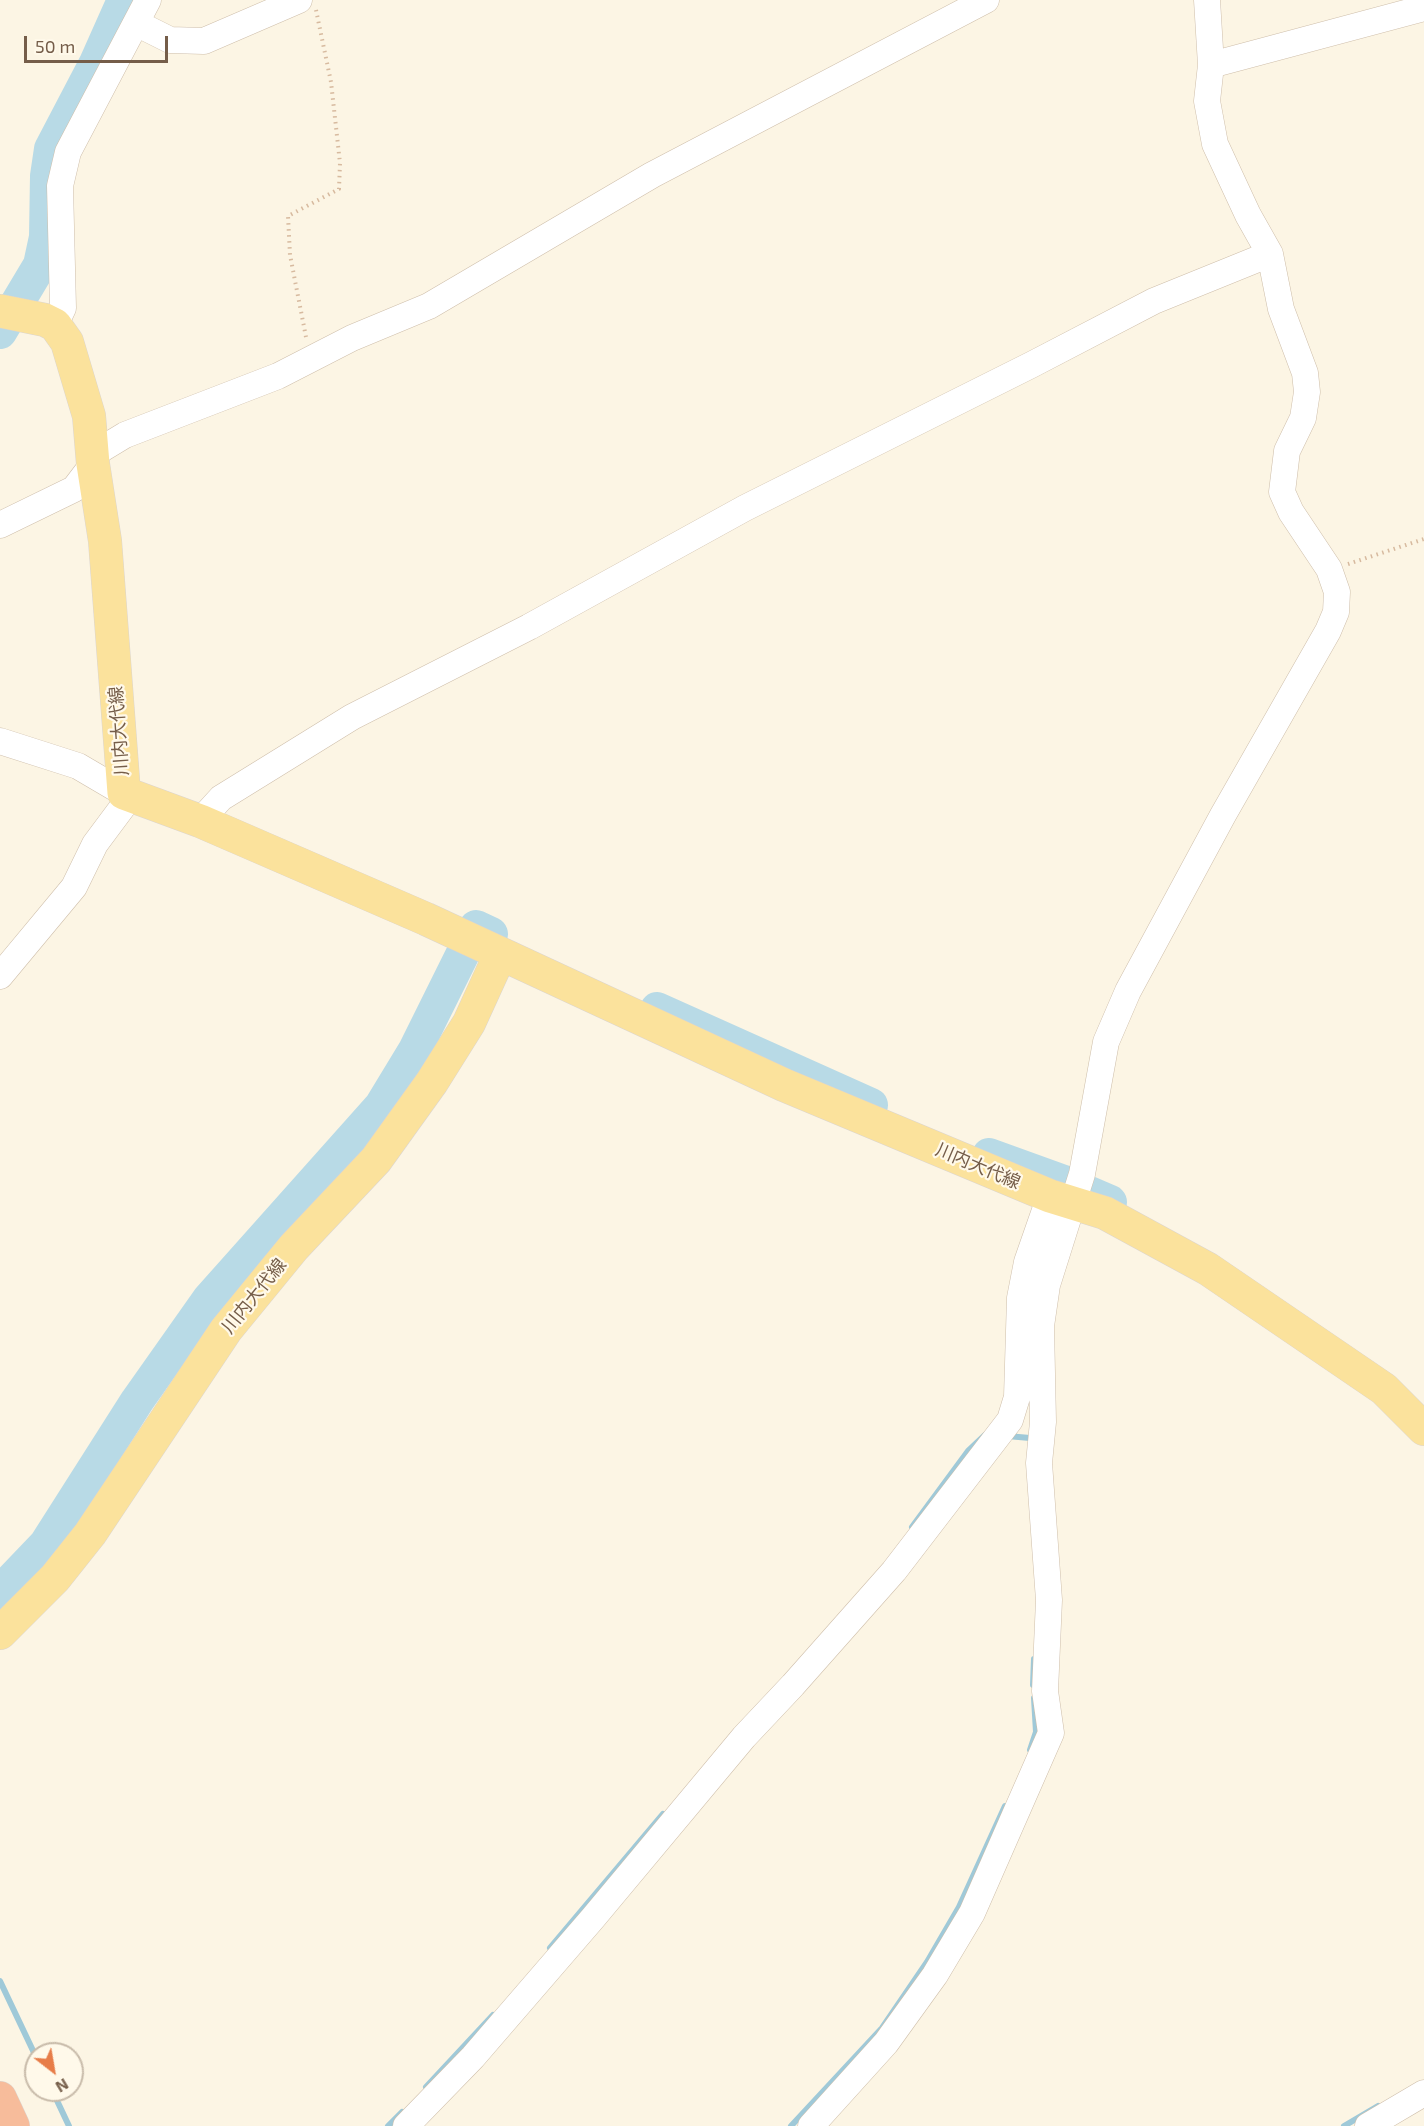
<!DOCTYPE html>
<html>
<head>
<meta charset="utf-8">
<style>
	body { margin:0 }
	#map { position:relative; width:1424px; height:2126px; overflow:hidden; background:#fcf5e4; font-family:"Exo 2",sans-serif }
	canvas { display:block }
	.north { position:absolute; left:24px; top:2042px; width:60px; height:60px; box-sizing:border-box; background:#fff9ea; border:2px solid #c8bbaa; border-radius:50%; rotate:149deg; font-size:16px; font-weight:700; line-height:24px; text-align:center; color:#755d49 }
	.north::after { content:''; display:block; margin:auto; width:21px; height:27px; background:#e77d49; clip-path:polygon(50% 0,100% 100%,50% 72%,0 100%) }
	.scale { position:absolute; left:24px; top:36px; width:144px; height:27px; box-sizing:border-box; border:3px solid #755d49; border-top:0; padding-left:8px; font-size:18px; line-height:21px; white-space:nowrap; color:#755d49; -webkit-text-stroke:4px #fff9ea; paint-order:stroke }
</style>
</head>
<body>
<div id="map">
<canvas width="1424" height="2126"></canvas>
<div class="north">N</div>
<div class="scale">50 m</div>
</div>
<script>
const g = document.querySelector('canvas').getContext('2d');
g.lineJoin = 'round';
function poly(rows) {
  const path = new Path2D();
  for (const r of rows) {
    path.moveTo(r[0], r[1]);
    for (let i = 2; i < r.length; i += 2) path.lineTo(r[i], r[i + 1]);
  }
  return path;
}
function stroke(path, color, width, dash) {
  g.strokeStyle = color;
  g.lineWidth = width;
  g.lineCap = dash ? 'butt' : 'round';
  g.setLineDash(dash || []);
  g.stroke(path);
}
function drawText(font, color, halo, rows, align = 'center') {
  g.font = font + ' "Exo 2","Noto Sans JP",sans-serif';
  g.lineWidth = 4.5;
  g.setLineDash([]);
  g.textBaseline = 'middle';
  g.strokeStyle = halo;
  g.fillStyle = color;
  for (const [text, x, y, turn = 0] of rows) {
    g.save();
    g.translate(x, y);
    g.rotate((+turn || 0) * Math.PI / 180);
    g.textAlign = isNaN(turn) ? turn : align;
    if (halo) g.strokeText(text, 0, 0);
    g.fillText(text, 0, 0);
    g.restore();
  }
}
stroke(poly([
	[1007,1436,1030,1438],
	[912,1527,968,1451,985,1435],
	[1033,1685,1034,1659],
	[1030,1750,1036,1732,1034,1698],
	[550,1948,663,1814],
	[0,1981,36,2057],
	[426,2087,493,2015],
	[52,2090,69,2126],
	[388,2126,402,2112],
	[791,2126,882,2028,927,1962,959,1907,1005,1806],
	[1344,2126,1378,2106]
]), '#9fc9d8', 6);
stroke(poly([
	[0,332,40,265,46,237,47,176,51,149,96,63,124,0],
	[657,1009,871,1105],
	[989,1155,1061,1181,1110,1202],
	[0,1592,46,1544,137,1401,209,1299,381,1106,415,1050,476,927,491,934]
]), '#b8dae6', 34);
const minor = poly([
	[136,23,170,40,204,41,299,0],
	[1211,65,1424,8],
	[55,325,63,308,60,186,68,152,148,0],
	[92,455,125,435,278,376,352,338,429,306,652,175,986,0],
	[0,525,74,489,93,464],
	[0,741,78,766,124,793],
	[200,821,221,798,352,717,529,627,745,508,1031,365,1154,301,1270,254],
	[0,976,74,887,95,844,130,797],
	[406,2126,473,2057,593,1918,744,1737,793,1685,894,1571,1010,1420,1017,1397,1020,1298,1027,1262,1050,1196],
	[811,2126,886,2043,935,1975,972,1913,1051,1733,1045,1691,1049,1600,1039,1463,1043,1422,1041,1326,1047,1285,1082,1174,1106,1042,1128,991,1223,815,1328,631,1336,612,1337,592,1329,569,1291,512,1282,492,1287,451,1303,418,1307,392,1305,373,1281,309,1270,254,1248,215,1215,144,1207,101,1211,65,1207,0],
	[1368,2126,1424,2093]
]);
const major = poly([
	[0,311,45,320,55,325,67,342,89,416,93,464,105,541,124,793,200,821,426,919,784,1085,1050,1196,1105,1213,1208,1269,1384,1389,1424,1429],
	[0,1633,55,1578,90,1534,226,1330,294,1247,376,1160,432,1082,469,1023,500,955]
]);
const highway = poly([
	[0,2098,13,2126]
]);
stroke(minor, '#cebeaa', 27);
stroke(major, '#dbd5d0', 34);
stroke(highway, '#dbd5d0', 34);
stroke(poly([
	[306,337,290,255,288,216,339,189,340,163,331,82,316,10],
	[1348,564,1424,539]
]), '#d7ba9f', 4, [1.5, 4.5]);
stroke(minor, '#fff', 26);
stroke(major, '#fbe29c', 33);
stroke(highway, '#f7bc9b', 33);
drawText('18px', '#755d49', '#fff9ea', [
	["川内大代線",119,731,-94],
	["川内大代線",978,1166,23],
	["川内大代線",254,1296,-51]
]);
</script>
</body>
</html>
